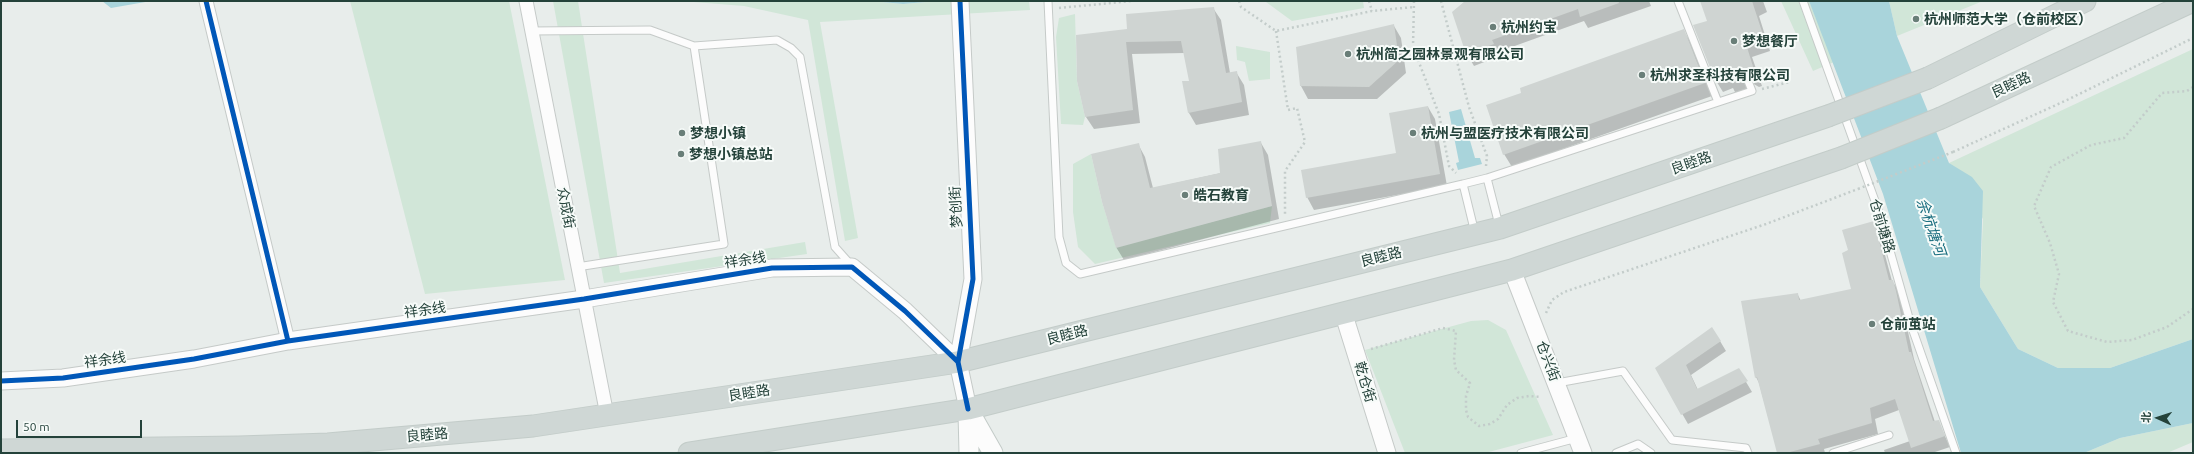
<!DOCTYPE html>
<html>
<head>
<meta charset="utf-8">
<style>
	body { margin:0 }
	#map { position:relative; width:2194px; height:454px; overflow:hidden; background:#e8edeb; font-family:Ubuntu,"Noto Sans SC",sans-serif }
	canvas { display:block }
	.frame { position:absolute; inset:0; border:2px solid #24423a; pointer-events:none }
	.north { position:absolute; left:2138px; top:398px; width:40px; height:40px; -webkit-text-stroke:3px #f7fbf9; paint-order:stroke; rotate:273deg; font-size:11px; font-weight:700; line-height:16px; text-align:center; color:#24423a }
	.north::after { content:''; display:block; margin:auto; width:14px; height:18px; background:#24423a; clip-path:polygon(50% 0,100% 100%,50% 72%,0 100%) }
	.scale { position:absolute; left:16px; top:420px; width:126px; height:18px; box-sizing:border-box; border:2px solid #24423a; border-top:0; padding-left:5px; font-size:12px; line-height:14px; white-space:nowrap; color:#24423a; -webkit-text-stroke:3px #f7fbf9; paint-order:stroke }
</style>
</head>
<body>
<div id="map">
<canvas width="2194" height="454"></canvas>
<div class="frame"></div>
<div class="north">北</div>
<div class="scale">50 m</div>
</div>
<script>
const g = document.querySelector('canvas').getContext('2d');
g.lineJoin = 'round';
function paint(path, color) {
  g.fillStyle = color;
  g.fill(path, 'evenodd');
}
function poly(rows) {
  const path = new Path2D();
  for (const r of rows) {
    path.moveTo(r[0], r[1]);
    for (let i = 2; i < r.length; i += 2) path.lineTo(r[i], r[i + 1]);
  }
  return path;
}
function stroke(path, color, width, dash) {
  g.strokeStyle = color;
  g.lineWidth = width;
  g.lineCap = dash ? 'butt' : 'round';
  g.setLineDash(dash || []);
  g.stroke(path);
}
function drawText(font, color, halo, rows, align = 'center') {
  g.font = font + ' Ubuntu,"Noto Sans SC",sans-serif';
  g.lineWidth = 4;
  g.setLineDash([]);
  g.textBaseline = 'middle';
  g.strokeStyle = halo;
  g.fillStyle = color;
  for (const [text, x, y, turn = 0] of rows) {
    g.save();
    g.translate(x, y);
    g.rotate((+turn || 0) * Math.PI / 180);
    g.textAlign = isNaN(turn) ? turn : align;
    if (halo) g.strokeText(text, 0, 0);
    g.fillText(text, 0, 0);
    g.restore();
  }
}
paint(poly([
	[350,1,509,1,565,280,425,294],
	[553,1,578,1,620,273,805,242,807,254,604,283],
	[681,1,872,1,903,4,937,1,1029,1,1030,10,820,22,858,238,845,241,808,20,744,6],
	[1254,1,1363,1,1364,8,1292,21,1266,2],
	[1781,1,1809,1,1834,62,1813,71],
	[1889,1,1983,1,1897,36],
	[1075,14,1077,81,1085,117,1083,125,1061,124,1056,37,1059,18],
	[1236,46,1270,52,1270,79,1249,81,1245,62,1237,60],
	[2193,49,2193,339,2110,368,2058,368,2018,349,1980,287,1983,219,1949,163],
	[1091,154,1102,202,1116,247,1272,206,1270,223,1095,264,1078,247,1073,212,1073,164],
	[1488,320,1506,330,1553,435,1485,453,1405,453,1365,350,1471,321],
	[2193,423,2193,442,2167,453,2084,453,2120,438]
]), '#d1e6d8');
paint(poly([
	[102,1,151,1,111,8],
	[872,1,937,1,903,4],
	[1809,1,1889,1,1897,36,1949,163,1972,177,1983,191,1980,287,2018,349,2058,368,2110,368,2193,339,2193,423,2120,438,2084,453,1961,453,1883,194],
	[1461,109,1475,158,1480,158,1482,164,1458,170,1456,163,1459,162,1449,112]
]), '#a9d4db');
paint(poly([
	[1466,1,1649,1,1651,6,1588,28,1584,21,1498,52,1500,56,1474,66,1467,54,1453,12],
	[1701,1,1763,1,1767,12,1759,16,1770,51,1752,57,1762,86,1759,87,1752,83,1748,90,1736,94,1733,88,1723,92,1715,79,1708,21],
	[1213,8,1221,20,1230,73,1236,72,1244,85,1249,115,1196,125,1189,113,1190,82,1185,53,1132,54,1140,123,1094,129,1086,117,1128,30],
	[1394,26,1401,38,1406,73,1377,99,1308,99,1301,86,1298,48],
	[1683,30,1691,43,1712,96,1512,167,1504,154],
	[1428,107,1435,119,1447,186,1314,210,1307,197,1397,154],
	[1261,143,1268,155,1279,219,1124,260,1116,247,1138,144,1145,157,1153,188,1221,173],
	[1873,223,1879,233,1892,281,1899,291,1914,359,1935,422,1938,421,1950,447,1932,453,1885,453,1884,450,1910,441,1899,410,1875,419,1878,434,1824,449,1825,453,1778,453,1759,383,1756,377,1798,295,1801,301,1852,290,1849,250],
	[1720,341,1726,351,1691,375,1698,390,1739,370,1752,392,1688,424,1656,368]
]), '#0003');
paint(poly([
	[1465,1,1618,1,1619,3,1580,17,1578,9,1492,40,1494,44,1466,54,1452,12],
	[1700,1,1752,1,1764,38,1746,44,1755,73,1751,74,1745,71,1741,77,1728,81,1726,76,1715,80,1693,25,1707,21],
	[1214,7,1226,73,1237,71,1242,102,1188,113,1182,81,1189,81,1181,41,1126,42,1133,110,1085,117,1077,81,1076,35,1127,29,1126,14],
	[1394,24,1399,60,1369,87,1300,86,1296,47],
	[1684,29,1705,83,1503,155,1486,105,1521,93,1520,88],
	[1428,106,1440,174,1306,198,1301,170,1396,153,1389,113],
	[1261,141,1272,206,1116,248,1102,202,1091,154,1139,143,1150,188,1220,173,1218,149],
	[1874,221,1889,280,1893,280,1896,291,1909,352,1911,352,1933,421,1939,420,1945,436,1911,448,1895,399,1870,408,1872,423,1818,439,1820,444,1786,453,1777,453,1757,377,1755,378,1741,301,1798,293,1799,300,1851,289,1842,253,1848,250,1842,230],
	[1712,327,1721,341,1686,365,1697,389,1739,368,1748,381,1681,415,1655,368]
]), '#cfd4d2');
const service = poly([
	[1048,1,1059,237,1066,263,1080,274,1463,184,1475,233],
	[1678,1,1718,102],
	[1803,1,1879,212,1911,325,1956,453],
	[531,31,650,30,694,46,777,40,791,48,800,57,835,247,851,265],
	[1463,184,1487,178],
	[1499,225,1487,178,1752,91,1746,76],
	[577,267,724,244,694,46],
	[1557,383,1623,371,1672,440,1746,448,1748,453],
	[1521,453,1577,438],
	[1616,453,1638,444,1651,453],
	[1833,453,1889,435]
]);
const minor = poly([
	[206,1,288,341],
	[526,1,607,415]
]);
const tertiary = poly([
	[960,1,973,279,958,362,968,409],
	[1512,270,1583,453],
	[1343,312,1387,453],
	[1,381,63,378,194,359,288,341,584,299,772,268,852,267,905,311,958,362]
]);
const secondary = poly([
	[968,409,993,453],
	[968,413,969,453]
]);
const primary = poly([
	[1928,78,2085,1],
	[1941,118,2193,1],
	[1,450,239,447,328,444,533,426,958,362,1500,228,1828,116],
	[689,453,968,409,1512,270,1841,158]
]);
stroke(service, '#c5cac8', 9);
stroke(minor, '#c5cac8', 15);
stroke(tertiary, '#c5cac8', 19);
stroke(secondary, '#c3cbc8', 21);
stroke(primary, '#c3ccc9', 23);
stroke(poly([
	[1239,1,1241,7,1276,31,1372,11,1414,7],
	[1369,1,1372,11],
	[1414,1,1413,47,1439,114,1449,166,1456,173],
	[1441,1,1469,107,1487,156,1486,166],
	[1059,8,1132,1],
	[1276,31,1288,110,1297,108,1305,142,1285,171,1285,214],
	[2193,87,2187,91,2162,93,2124,138,2091,145,2051,167,2034,206,2050,243,2059,274,2053,302,2068,331,2107,342,2132,340,2167,327,2193,309],
	[1762,89,1789,82,1784,69],
	[1953,152,2067,100,2193,38],
	[1546,313,1552,300,1564,292,1766,224,1858,189],
	[1371,349,1443,328,1456,331,1454,360,1456,370,1470,383,1466,396,1466,410,1468,417,1479,426,1490,424,1498,419,1507,405,1517,398,1529,396,1541,397]
]), '#c3ccca', 2.5, [2, 3]);
stroke(service, '#fcfcfc', 7);
stroke(minor, '#fcfcfc', 13);
stroke(tertiary, '#fcfcfc', 17);
stroke(secondary, '#fcfcfc', 19);
stroke(primary, '#cfd7d5', 21);
const primaryBridge = poly([
	[1828,116,1928,78],
	[1841,158,1941,118]
]);
stroke(primaryBridge, '#c3ccc9', 23, []);
stroke(poly([
	[1858,189,1953,152]
]), '#c3ccca', 2.5, [2, 3]);
stroke(primaryBridge, '#cfd7d5', 21);
stroke(poly([
	[206,1,288,341],
	[960,1,973,279,958,362,968,409],
	[1,381,63,378,194,359,288,341,584,299,772,268,852,267,905,311,958,362]
]), '#0057b8', 5);
for (const [x, y, r, color] of [
	[1916,19,4,"#697e78"],
	[1493,27,4,"#697e78"],
	[1734,41,4,"#697e78"],
	[1348,54,4,"#697e78"],
	[1642,75,4,"#697e78"],
	[682,133,4,"#697e78"],
	[1413,133,4,"#697e78"],
	[681,154,4,"#697e78"],
	[1185,195,4,"#697e78"],
	[1872,324,4,"#697e78"]
]) {
  const dot = new Path2D();
  dot.arc(x, y, r, 0, 2 * Math.PI);
  g.fillStyle = color;
  g.fill(dot);
  stroke(dot, '#f7fbf9', 1.5);
}
drawText('bold 14px', '#24423a', '#f7fbf9', [
	["杭州师范大学（仓前校区）",1924,19],
	["杭州约宝",1501,27],
	["梦想餐厅",1742,41],
	["杭州简之园林景观有限公司",1356,54],
	["杭州求圣科技有限公司",1650,75],
	["梦想小镇",690,133],
	["杭州与盟医疗技术有限公司",1421,133],
	["梦想小镇总站",689,154],
	["皓石教育",1193,195],
	["仓前茧站",1880,324]
], 'left');
drawText('14px', '#24423a', '#f7fbf9', [
	["良睦路",2011,85,-25],
	["良睦路",1691,163,-19],
	["梦创街",956,207,-93],
	["众成街",566,208,79],
	["仓前塘路",1882,226,73],
	["良睦路",1381,257,-14],
	["祥余线",745,260,-9],
	["祥余线",425,310,-8],
	["良睦路",1067,335,-14],
	["祥余线",105,360,-8],
	["仓兴街",1548,361,69],
	["乾仓街",1365,382,73],
	["良睦路",749,393,-9],
	["良睦路",427,435,-5]
]);
drawText('italic 15px', '#1c6f80', '#f7fbf9', [
	["余杭塘河",1931,227,71]
]);
</script>
</body>
</html>
